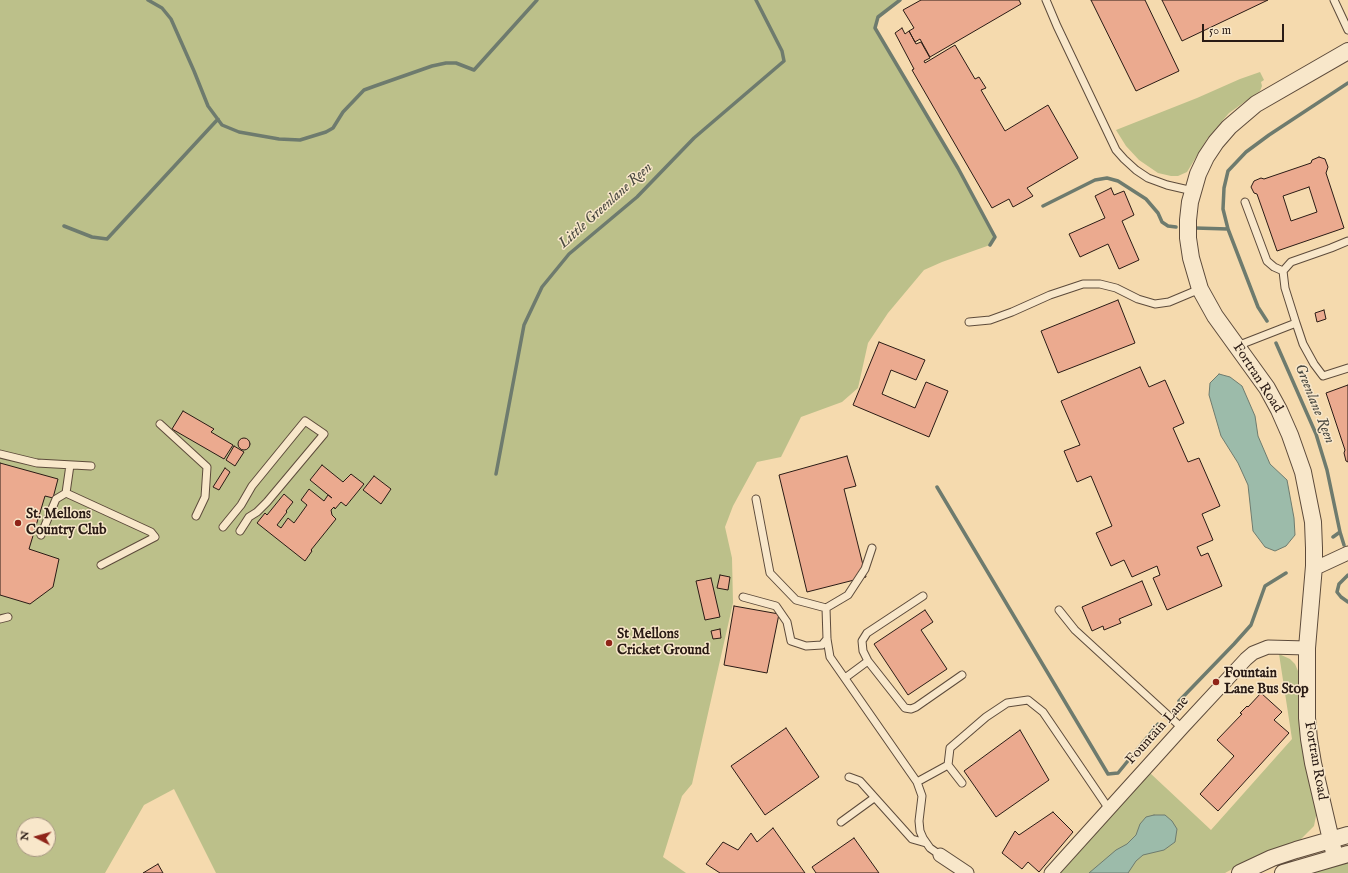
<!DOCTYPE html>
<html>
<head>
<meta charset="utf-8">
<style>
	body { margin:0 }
	#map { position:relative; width:1348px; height:873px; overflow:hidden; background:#f5daae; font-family:"IM FELL English",serif }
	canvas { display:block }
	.north { position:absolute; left:16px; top:817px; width:40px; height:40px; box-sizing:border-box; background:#f8e7ca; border:1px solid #a69582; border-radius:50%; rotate:276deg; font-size:11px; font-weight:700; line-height:16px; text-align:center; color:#2a1b15 }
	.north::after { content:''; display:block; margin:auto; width:14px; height:18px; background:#8f2418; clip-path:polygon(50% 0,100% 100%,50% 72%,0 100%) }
	.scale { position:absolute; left:1202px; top:24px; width:82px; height:18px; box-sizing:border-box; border:2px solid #2a1b15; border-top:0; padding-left:5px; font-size:12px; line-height:14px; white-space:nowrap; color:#2a1b15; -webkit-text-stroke:3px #f8e7ca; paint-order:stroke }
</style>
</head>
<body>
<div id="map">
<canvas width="1348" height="873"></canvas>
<div class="north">N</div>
<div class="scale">50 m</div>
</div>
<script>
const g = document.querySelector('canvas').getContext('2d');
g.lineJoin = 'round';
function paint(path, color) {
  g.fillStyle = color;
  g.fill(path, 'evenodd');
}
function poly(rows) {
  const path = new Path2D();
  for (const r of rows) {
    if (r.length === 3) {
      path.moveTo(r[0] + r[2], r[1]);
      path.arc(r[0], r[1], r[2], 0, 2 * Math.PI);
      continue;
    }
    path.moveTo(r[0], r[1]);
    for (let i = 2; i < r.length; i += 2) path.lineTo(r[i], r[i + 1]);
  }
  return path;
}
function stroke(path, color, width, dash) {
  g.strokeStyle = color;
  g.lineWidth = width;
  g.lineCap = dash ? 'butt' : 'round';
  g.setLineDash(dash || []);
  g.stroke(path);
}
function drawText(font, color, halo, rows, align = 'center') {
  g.font = font + ' "IM FELL English",serif';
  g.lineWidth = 3;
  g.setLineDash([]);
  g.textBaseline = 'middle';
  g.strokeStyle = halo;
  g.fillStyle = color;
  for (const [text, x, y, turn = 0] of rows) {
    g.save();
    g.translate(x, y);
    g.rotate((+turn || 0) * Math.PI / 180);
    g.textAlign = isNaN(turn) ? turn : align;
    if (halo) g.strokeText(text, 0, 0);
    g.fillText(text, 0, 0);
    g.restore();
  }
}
paint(poly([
	[0,0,900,0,878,17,875,28,958,168,995,237,990,245,942,262,924,270,888,313,868,343,858,388,842,402,801,417,781,457,757,462,733,506,725,527,732,558,733,603,692,784,682,796,663,857,686,873,216,873,174,789,144,805,105,873,0,873],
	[24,825,48,825,48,849,24,849],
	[1260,72,1264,80,1261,82,1262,86,1260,91,1229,113,1207,139,1187,172,1178,176,1171,176,1158,173,1139,160,1126,146,1116,130,1197,98,1240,79],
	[1279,654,1290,659,1295,664,1298,671,1301,735,1305,764,1316,805,1316,816,1314,826,1300,840,1247,861,1225,873,1059,873,1150,773,1211,830,1292,739],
	[1348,859,1348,873,1301,873]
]), '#bcc08a');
const water = poly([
	[1219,374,1230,377,1242,386,1255,416,1258,436,1270,464,1287,480,1294,518,1295,535,1286,546,1275,551,1265,547,1253,531,1248,485,1238,463,1221,436,1209,395,1210,383,1219,374],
	[1154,815,1165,815,1172,821,1177,829,1175,842,1164,850,1143,855,1136,861,1128,873,1089,873,1116,850,1127,844,1136,835,1140,824,1146,817,1154,815]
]);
paint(water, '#9cbbaa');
stroke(water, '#6e7b6e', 1);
stroke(poly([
	[148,0,162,8,171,19,194,71,208,106,222,125,239,132,279,139,300,140,326,132,333,128,343,112,364,90,375,86,432,66,446,63,456,63,474,70,537,0],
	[900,0,878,17,875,28,958,168,995,237,990,245],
	[1043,206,1095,180,1107,178,1118,181,1146,199,1158,213,1162,222,1168,226,1176,227],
	[64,226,92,237,107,239,218,119],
	[1195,228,1228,229,1223,209,1224,188,1228,171,1246,152,1269,135,1348,83],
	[1228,229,1258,307,1267,321],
	[1276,343,1316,434,1327,470,1340,532,1344,545],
	[496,474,524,325,542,287,569,254,637,197,694,138,784,61,782,51,756,0],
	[937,487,1108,774,1118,773,1158,724],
	[1333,537,1340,532],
	[1348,575,1339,584,1337,592,1341,597,1348,602],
	[1179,701,1234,644,1251,625,1265,586,1286,573]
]), '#6e7b6e', 3.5);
const building = poly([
	[921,0,1019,0,1021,4,930,57,920,39,915,42,909,31,914,28,903,10,921,0],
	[1091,0,1145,0,1179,71,1136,91,1091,0],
	[1162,0,1268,0,1182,41,1162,0],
	[902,28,905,34,909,31,916,44,921,42,930,58,924,61,925,63,955,45,975,79,979,77,986,88,981,90,1005,131,1048,105,1078,158,1027,188,1033,196,1013,207,1009,199,992,208,912,70,914,69,895,33,902,28],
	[1319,157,1325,159,1328,167,1326,173,1344,228,1277,251,1257,194,1254,193,1251,187,1254,181,1261,178,1264,179,1311,163,1312,160,1319,157],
	[1309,187,1317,212,1291,221,1283,196,1309,187],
	[1111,188,1114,195,1124,191,1134,215,1122,221,1139,260,1119,269,1108,244,1080,257,1069,234,1105,218,1095,196,1111,188],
	[1118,300,1135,343,1058,373,1041,331,1118,300],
	[1324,310,1326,319,1317,322,1315,313,1324,310],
	[879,342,925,360,916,380,891,370,882,394,915,408,926,382,948,391,929,437,853,405,879,342],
	[1140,367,1149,387,1165,380,1184,423,1173,428,1188,462,1199,458,1220,506,1202,514,1213,540,1197,547,1201,556,1208,553,1222,586,1167,610,1153,578,1160,575,1157,566,1132,577,1124,560,1111,566,1096,533,1112,526,1091,476,1077,482,1064,451,1080,445,1061,401,1140,367],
	[1348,385,1348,462,1346,461,1344,453,1345,450,1326,393,1348,385],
	[183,411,214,429,211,432,233,445,224,459,172,429,183,411],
	[244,444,6],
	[234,446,244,452,235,466,226,460,234,446],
	[847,456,856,486,844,489,866,577,807,592,779,475,847,456],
	[0,463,58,479,53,498,45,496,29,549,59,559,53,587,30,604,0,595,0,463],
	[322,465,343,482,351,474,364,484,346,506,341,502,335,509,334,507,331,510,332,515,336,519,311,550,312,551,305,561,257,523,265,513,267,515,284,494,293,502,286,511,287,512,277,525,281,528,288,518,294,523,307,505,301,500,309,489,324,501,328,495,332,498,310,480,322,465],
	[225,468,230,472,219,490,213,487,225,468],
	[374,476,391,489,381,504,363,490,374,476],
	[720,575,730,577,728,590,717,588,720,575],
	[711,578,720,617,705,620,696,581,711,578],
	[1142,581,1152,605,1119,619,1121,623,1104,630,1103,626,1092,631,1082,607,1142,581],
	[734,606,779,614,767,673,724,665,734,606],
	[925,610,933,622,921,630,947,669,908,695,874,644,925,610],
	[720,629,721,638,713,639,711,631,720,629],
	[1261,693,1282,712,1274,720,1289,733,1218,811,1200,794,1234,756,1217,740,1242,714,1240,713,1247,706,1248,707,1261,693],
	[786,728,819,777,765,815,731,766,786,728],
	[1020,730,1049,780,996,817,964,771,1020,730],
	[1053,812,1073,832,1039,872,1028,862,1022,869,1002,853,1015,831,1019,835,1053,812],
	[773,828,805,873,720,873,706,864,723,842,738,850,751,833,757,842,773,828],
	[854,838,879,873,816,873,812,867,854,838],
	[158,864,163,873,143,873,158,864]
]);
paint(building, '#ebaa8f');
stroke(building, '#2a1b15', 1);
const service = poly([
	[1046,0,1057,26,1116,150,1124,159,1136,170,1148,178,1167,185,1193,191],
	[1334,0,1348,30],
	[1245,202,1267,261,1274,267,1283,271],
	[969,322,990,320,1012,312,1050,295,1083,284,1100,284,1116,288,1138,299,1155,304,1169,302,1200,289],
	[1296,323,1303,344,1314,364,1323,376,1348,368],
	[1237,346,1296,323,1285,288,1283,271,1291,262,1331,248,1348,241],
	[160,424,207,467,205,497,196,516],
	[0,454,37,463,91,466],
	[70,465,66,493,151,532,155,537,101,565],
	[756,499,770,573,796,600,826,608,848,595,865,569,872,548],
	[223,527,241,505,252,486,305,421,324,434,267,502,257,512,249,517,240,531],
	[41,535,56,499,66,493],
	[923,596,867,633,862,641,863,651,868,661,905,708,911,709,916,707,962,675],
	[743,597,776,606,787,622,791,641,806,646,822,645,827,639],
	[826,608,827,639,830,657,917,782,922,796,919,821,920,831,923,838,930,848,940,855],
	[1059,610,1075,630,1182,728],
	[0,619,8,617],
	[845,678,868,661],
	[948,765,950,748,986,717,1007,703,1028,700,1043,712,1109,809],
	[849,777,860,781,912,839,926,843],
	[917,782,948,765,962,783],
	[841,822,874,798]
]);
const minor = poly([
	[1314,566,1320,566,1348,553],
	[940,855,967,873],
	[1051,873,1182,728,1246,659,1253,653,1268,647,1307,648]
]);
const tertiary = poly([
	[1335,857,1313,763,1309,739,1307,718,1307,648,1314,566,1314,548,1313,522,1303,472,1290,435,1279,410,1267,388,1215,316,1200,289,1191,258,1188,238,1188,220,1190,202,1198,174,1206,157,1216,142,1229,127,1256,104,1348,51],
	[1240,873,1272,858,1296,850,1348,835],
	[1283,873,1348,854]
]);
stroke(service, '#5d4b3b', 9);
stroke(minor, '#5d4b3b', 15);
stroke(tertiary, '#5d4b3b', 18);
stroke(service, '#f8e7ca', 7);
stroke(minor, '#f8e7ca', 13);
stroke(tertiary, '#f8e7ca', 16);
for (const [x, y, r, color] of [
	[18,523,4,"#8f2418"],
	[609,643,4,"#8f2418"],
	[1216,682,4,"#8f2418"]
]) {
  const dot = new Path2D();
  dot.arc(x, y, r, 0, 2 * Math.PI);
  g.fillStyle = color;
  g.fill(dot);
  stroke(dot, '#f8e7ca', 1.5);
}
drawText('14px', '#2a1b15', '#f8e7ca', [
	["Fortran Road",1257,378,57],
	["Fountain Lane",1158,731,-48],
	["Fortran Road",1315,761,80]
]);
drawText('bold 14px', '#2a1b15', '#f8e7ca', [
	["St. Mellons",26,515],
	["Country Club",26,531],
	["St Mellons",617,635],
	["Cricket Ground",617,651],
	["Fountain",1224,674],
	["Lane Bus Stop",1224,690]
], 'left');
drawText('italic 15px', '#4c4b42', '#f8e7ca', [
	["Little Greenlane Reen",606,206,-42],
	["Greenlane Reen",1314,404,68]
]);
</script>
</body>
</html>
